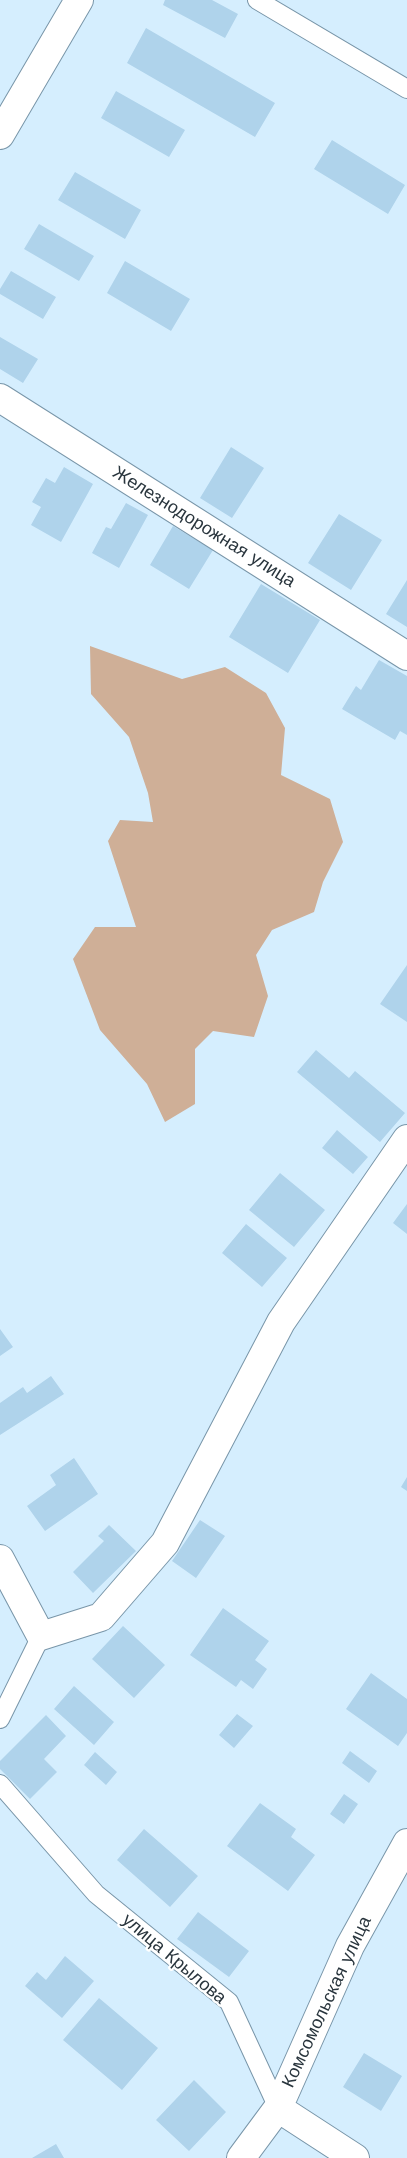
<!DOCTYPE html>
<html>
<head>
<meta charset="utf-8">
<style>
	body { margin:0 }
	canvas { display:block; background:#d5eefe }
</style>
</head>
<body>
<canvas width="407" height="2158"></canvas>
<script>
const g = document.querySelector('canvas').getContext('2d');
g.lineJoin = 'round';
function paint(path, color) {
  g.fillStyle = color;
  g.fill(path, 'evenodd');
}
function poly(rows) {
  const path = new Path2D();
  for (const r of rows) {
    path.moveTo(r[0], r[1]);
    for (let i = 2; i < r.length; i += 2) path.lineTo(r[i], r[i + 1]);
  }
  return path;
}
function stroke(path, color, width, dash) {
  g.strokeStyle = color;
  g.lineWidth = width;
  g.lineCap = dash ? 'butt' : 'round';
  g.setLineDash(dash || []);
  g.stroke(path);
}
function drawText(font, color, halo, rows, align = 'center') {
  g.font = font + ' "Work Sans",sans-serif';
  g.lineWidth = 4.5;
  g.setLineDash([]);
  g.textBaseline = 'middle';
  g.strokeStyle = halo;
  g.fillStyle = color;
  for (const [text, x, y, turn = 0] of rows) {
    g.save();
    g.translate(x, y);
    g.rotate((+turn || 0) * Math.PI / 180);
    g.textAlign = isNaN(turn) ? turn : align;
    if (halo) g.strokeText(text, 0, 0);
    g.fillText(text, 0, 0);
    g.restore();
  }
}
paint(poly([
	[90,646,182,679,225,667,266,693,285,728,281,775,330,799,343,842,323,882,314,912,272,930,256,955,268,996,254,1037,213,1031,195,1049,195,1104,165,1122,147,1084,100,1030,73,959,95,927,136,927,108,841,120,820,153,822,148,793,129,737,91,694]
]), '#cfaf97');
paint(poly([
	[165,0,212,0,238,14,225,38,163,5],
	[146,28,275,103,255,137,127,63],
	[116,91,185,130,169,157,101,118],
	[332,140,405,185,388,214,314,169],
	[75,172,141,210,125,239,58,200],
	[39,224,94,256,79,281,24,249],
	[125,261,190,299,171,331,107,293],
	[11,271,56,297,43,319,0,294,0,289],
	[0,337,38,359,23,383,0,369],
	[231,447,264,468,232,518,200,498],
	[64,467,93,484,61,542,31,525,41,507,32,502,46,478,55,483],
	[126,503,148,515,119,568,92,553,106,527,111,529],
	[339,514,382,540,351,590,308,563],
	[173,526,213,550,189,589,150,565],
	[407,580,407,627,386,614],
	[261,584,320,620,288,673,229,637],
	[379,660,407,676,407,735,400,731,395,740,342,709,356,686,361,690],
	[407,965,407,1022,380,1004],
	[316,1050,349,1078,355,1071,405,1113,380,1142,297,1072],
	[337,1130,368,1157,353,1174,322,1148],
	[280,1173,325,1210,294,1247,249,1210],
	[407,1204,407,1234,393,1223],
	[246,1224,287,1258,262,1287,222,1253],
	[0,1329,13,1347,0,1356],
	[51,1376,64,1394,0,1435,0,1403,23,1387,27,1393],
	[74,1458,98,1494,45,1531,27,1506,56,1485,50,1475],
	[407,1477,407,1491,401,1487],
	[200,1520,225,1536,196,1578,172,1561],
	[109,1525,136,1551,93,1593,73,1572,104,1541,98,1536],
	[223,1608,269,1641,255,1660,267,1669,253,1689,241,1680,236,1687,190,1655],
	[123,1626,165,1665,134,1698,92,1659],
	[371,1673,407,1699,407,1733,398,1746,346,1709],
	[74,1686,114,1722,94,1745,54,1709],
	[237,1714,253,1726,234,1748,219,1735],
	[46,1715,66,1736,44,1759,57,1772,30,1799,0,1769,0,1761],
	[350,1751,377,1771,369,1783,342,1763],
	[95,1752,117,1772,106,1785,84,1765],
	[344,1794,358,1804,344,1824,330,1814],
	[260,1803,296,1829,291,1837,315,1855,288,1891,227,1846],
	[144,1829,198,1876,170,1907,117,1860],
	[198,1912,249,1951,229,1977,177,1939],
	[65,1956,94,1981,62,2018,25,1986,37,1972,46,1980],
	[99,1998,158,2048,122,2090,63,2040],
	[364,2053,402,2076,381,2111,343,2087],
	[194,2080,226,2112,189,2151,156,2120],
	[56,2144,64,2158,32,2158]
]), '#afd3eb');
const service = poly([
	[257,0,407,89],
	[0,1719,41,1636],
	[0,1784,96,1894,229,2002,278,2108]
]);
const minor = poly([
	[0,398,407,656],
	[0,1559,41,1636,101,1617,165,1543,281,1322,407,1139],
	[278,2108,355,2158],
	[241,2158,278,2108,350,1946,407,1843]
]);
const primary = poly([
	[0,135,79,0]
]);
stroke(service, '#7996a9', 20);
stroke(minor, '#7996a9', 30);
stroke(primary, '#7996a9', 30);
stroke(service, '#fff', 18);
stroke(minor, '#fff', 28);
stroke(primary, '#fff', 28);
drawText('18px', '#29353d', '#fff', [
	["Железнодорожная улица",204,527,32],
	["улица Крылова",174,1959,40],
	["Комсомольская улица",327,2002,-65]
]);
</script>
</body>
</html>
